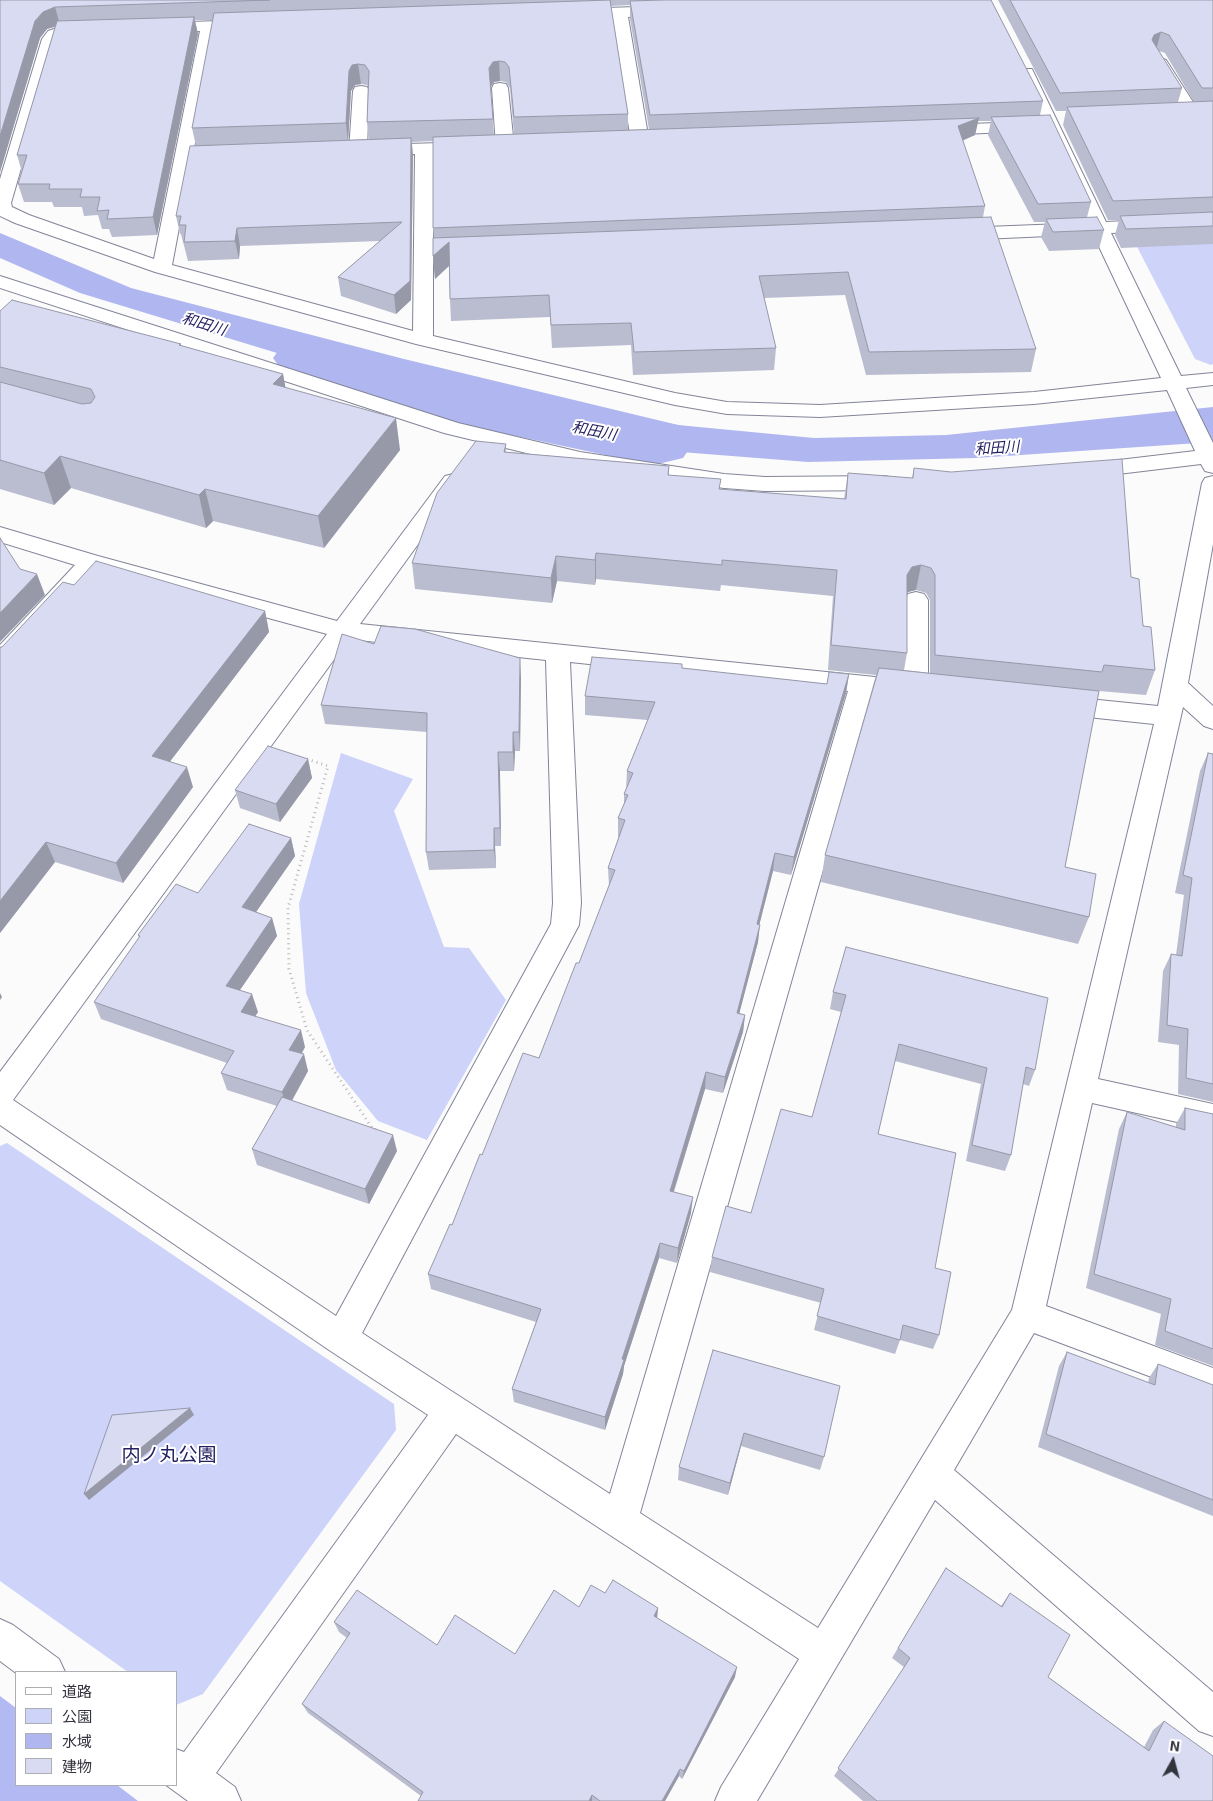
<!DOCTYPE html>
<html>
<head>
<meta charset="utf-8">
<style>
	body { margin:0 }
	#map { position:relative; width:1213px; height:1801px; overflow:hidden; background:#fbfbfb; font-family:"Exo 2","Noto Sans JP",sans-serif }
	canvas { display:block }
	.legend { position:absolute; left:15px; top:1671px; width:162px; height:115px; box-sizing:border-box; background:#fff; border:1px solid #adaeb1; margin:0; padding:6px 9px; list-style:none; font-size:15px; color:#33343d }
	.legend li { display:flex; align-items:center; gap:10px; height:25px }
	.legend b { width:25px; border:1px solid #adaeb1 }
	.north { position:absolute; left:1148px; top:1736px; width:50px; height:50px; -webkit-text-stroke:4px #fff; paint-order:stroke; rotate:7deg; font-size:14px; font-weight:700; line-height:20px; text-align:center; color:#33343d }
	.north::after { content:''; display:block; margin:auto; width:18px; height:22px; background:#33343d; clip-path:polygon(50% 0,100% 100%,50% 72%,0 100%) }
</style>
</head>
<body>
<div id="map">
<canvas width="1213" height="1801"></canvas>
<ul class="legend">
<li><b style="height:6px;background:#fff"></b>道路</li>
<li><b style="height:14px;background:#ced3fa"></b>公園</li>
<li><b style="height:14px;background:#b0b6f0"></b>水域</li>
<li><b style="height:14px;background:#d8dbf1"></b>建物</li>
</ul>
<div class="north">N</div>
</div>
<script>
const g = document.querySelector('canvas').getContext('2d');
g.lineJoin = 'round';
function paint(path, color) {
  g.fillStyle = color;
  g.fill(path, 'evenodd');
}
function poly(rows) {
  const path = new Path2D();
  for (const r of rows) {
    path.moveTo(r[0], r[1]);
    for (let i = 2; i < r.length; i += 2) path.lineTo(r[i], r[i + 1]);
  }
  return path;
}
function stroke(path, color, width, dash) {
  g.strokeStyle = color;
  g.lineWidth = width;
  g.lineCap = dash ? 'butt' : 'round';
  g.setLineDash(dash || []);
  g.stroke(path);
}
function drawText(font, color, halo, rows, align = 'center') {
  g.font = font + ' "Exo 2","Noto Sans JP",sans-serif';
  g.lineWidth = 4;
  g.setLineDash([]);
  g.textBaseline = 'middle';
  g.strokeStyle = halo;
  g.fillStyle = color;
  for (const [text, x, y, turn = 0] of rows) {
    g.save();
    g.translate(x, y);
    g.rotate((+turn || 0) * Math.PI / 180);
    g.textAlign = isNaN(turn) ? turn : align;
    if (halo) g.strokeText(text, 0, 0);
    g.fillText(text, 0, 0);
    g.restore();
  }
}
paint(poly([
	[1213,231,1213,364,1211,365,1195,359,1134,241],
	[341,753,413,779,394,811,444,947,469,948,506,1000,427,1140,378,1121,336,1070,306,993,299,904],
	[7,1143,394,1404,396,1430,203,1694,176,1705,176,1672,128,1672,0,1581,0,1146]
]), '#ced3fa');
paint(poly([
	[0,1696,16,1708,16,1785,117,1785,138,1801,0,1801]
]), '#b3b9f3');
paint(poly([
	[0,233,131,288,404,359,678,425,814,438,946,435,1213,407,1213,442,976,458,808,462,668,451,359,378,80,293,0,258]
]), '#b0b6f0');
paint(poly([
	[307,338,477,386,683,426,694,442,683,458,658,464,643,463,441,420,283,372,273,358,283,344,307,338]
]), '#b0b6f0');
const street = poly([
	[667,6,673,8,675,11,673,14,628,17,649,141,646,145,640,146,634,145,631,141,612,18,575,19,569,17,567,14,569,11,575,9,667,6],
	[249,20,255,22,257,25,255,28,216,31,172,265,413,331,415,154,375,155,369,154,367,151,364,155,358,156,352,155,349,151,353,91,355,87,361,86,367,87,369,91,367,149,369,146,375,145,472,142,478,143,481,147,478,151,472,152,433,153,433,248,470,246,477,248,479,252,477,256,470,258,433,259,433,336,675,393,727,402,820,405,1034,392,1161,378,1093,234,960,240,953,238,951,234,953,230,960,228,1088,223,1018,73,1020,69,1032,69,1106,222,1213,217,1213,229,1111,233,1181,376,1213,373,1213,385,1186,388,1213,443,1213,473,1205,471,1201,464,1085,478,1077,476,1074,471,1077,466,1085,464,1195,451,1167,390,1034,404,820,417,727,414,675,405,416,344,155,272,15,223,0,216,0,179,42,39,48,31,60,27,96,27,98,30,96,33,62,37,58,40,11,203,12,207,29,215,154,259,200,31,160,33,154,31,152,28,154,25,160,23,249,20],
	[1160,58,1166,60,1168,63,1200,113,1197,117,1185,117,1182,113,1152,63,1154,60,1160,58],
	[500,83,506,84,508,88,514,146,511,150,505,151,499,150,496,146,492,88,494,84,500,83],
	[1026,122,1032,123,1035,127,1032,131,939,135,933,134,930,130,933,126,939,125,1026,122],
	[0,276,458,423,580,452,724,474,765,477,885,476,893,478,896,483,893,488,885,490,765,491,724,488,580,466,444,433,0,288,0,276],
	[453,474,461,476,464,481,360,624,904,680,904,600,908,594,916,592,924,594,928,600,928,690,925,696,916,699,873,694,640,1513,818,1628,1012,1310,1154,724,1059,714,1050,711,1047,705,1050,699,1059,696,1158,706,1202,483,1205,478,1213,476,1213,544,1188,683,1213,706,1213,729,1204,726,1183,707,1098,1079,1213,1104,1213,1130,1092,1103,1046,1306,1213,1368,1213,1400,1034,1333,954,1470,1213,1692,1213,1736,1199,1731,935,1500,757,1801,715,1801,721,1787,799,1659,456,1434,216,1773,235,1787,241,1801,188,1801,166,1785,176,1785,176,1749,184,1752,428,1415,329,1350,0,1125,0,1072,327,634,96,571,9,666,0,668,0,645,75,565,0,542,0,527,98,556,337,621,445,476,453,474],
	[349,639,546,660,553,903,551,924,336,1316,13,1100,349,639],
	[570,662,848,691,610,1494,362,1333,579,925,581,903,570,662],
	[0,1619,13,1625,59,1659,65,1672,16,1673,0,1661,0,1619]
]);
stroke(street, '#828598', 2);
stroke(poly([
	[307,759,328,766,288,908,289,969,307,1030,372,1128,376,1130]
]), '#bababd', 3, [1, 4]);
paint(street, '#fff');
paint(poly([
	[0,0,991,0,1043,101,1040,115,1091,202,1087,217,1104,230,1099,249,1049,251,1041,237,1045,222,1034,222,988,135,991,121,978,121,975,135,962,141,985,206,983,217,1036,349,1031,372,866,375,845,295,764,298,776,348,774,370,633,375,631,345,552,348,550,317,451,321,450,299,449,266,435,279,433,256,434,238,433,228,433,141,412,142,413,156,411,300,396,314,341,296,338,277,380,241,240,246,239,259,188,261,181,234,180,234,176,216,196,146,192,128,213,20,195,20,198,34,157,235,112,237,109,229,102,229,98,215,84,216,82,207,54,207,52,202,24,202,18,184,22,172,17,155,55,27,47,29,40,38,0,172],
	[630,5,630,19,649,129,628,130,628,114,611,6],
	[500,81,506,82,510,88,514,134,494,135,490,88,494,82],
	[361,84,367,85,368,86,367,122,369,139,348,140,351,91,355,85],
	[998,0,1213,0,1213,244,1121,248,1115,235,1119,220,1108,220,1063,125,1066,111,1056,111],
	[1159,51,1165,53,1194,102,1178,102,1182,88],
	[0,311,181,344,181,346,283,374,285,388,400,450,324,548,213,521,206,528,71,488,54,505,0,489],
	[506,444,506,452,669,466,669,475,720,489,844,499,848,473,912,478,914,468,1131,577,1155,670,1146,695,1099,691,1065,867,1089,917,1078,944,821,882,825,855,876,675,828,670,833,596,721,585,720,591,596,579,595,585,557,581,552,603,415,589,412,563],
	[916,590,926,593,930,600,930,673,904,670,907,653,907,593,908,592],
	[74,585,265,611,269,632,170,761,193,787,123,883,55,862,0,933,0,647,2,647],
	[374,644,521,677,520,751,515,751,514,771,500,771,501,846,495,846,496,868,429,870,426,852,427,732,325,724,321,705],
	[682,668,827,684,829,672,849,674,846,693,791,875,773,871,759,925,758,942,739,1013,745,1015,743,1032,723,1093,705,1089,674,1192,691,1213,677,1263,659,1258,624,1366,623,1374,605,1430,514,1402,512,1389,536,1322,431,1289,428,1274,452,1225,482,1155,539,1058,579,963,609,886,608,868,619,837,618,837,618,818,624,804,624,794,626,789,627,771,648,720,585,715,585,696],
	[1208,753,1213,754,1213,1102,1178,1094,1179,1045,1158,1042,1163,971,1171,954,1176,955,1184,895,1175,893,1200,771],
	[308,759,312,778,280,822,240,808,235,790],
	[291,838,295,856,256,912,272,918,277,936,240,990,258,1012,255,1016,305,1047,302,1053,308,1071,292,1101,397,1151,369,1204,257,1165,252,1149,277,1106,227,1090,221,1073,227,1063,101,1019,94,1002,139,938,138,935,198,893],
	[846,947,1035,1070,1029,1086,1023,1084,1011,1155,1005,1171,966,1161,981,1084,895,1061,878,1134,935,1268,939,1335,933,1349,900,1340,895,1354,814,1330,821,1303,710,1272,712,1257,751,1213,812,1117,841,1012,830,1009,833,992],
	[1185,1108,1213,1114,1213,1366,1155,1345,1161,1314,1086,1288,1119,1129,1127,1112,1176,1127,1176,1124],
	[713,1350,824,1457,820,1470,741,1446,728,1495,678,1480,679,1467],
	[1067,1352,1148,1383,1149,1378,1158,1364,1213,1385,1213,1516,1038,1447,1059,1366],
	[946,1568,1001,1606,1010,1593,1048,1677,1144,1747,1153,1730,1164,1721,1213,1801,863,1801,834,1776,904,1667,892,1658],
	[605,1593,658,1608,657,1618,735,1677,682,1779,679,1776,665,1801,418,1801,421,1796,308,1713,302,1704,347,1638,339,1632,334,1622,437,1645,515,1654,579,1607]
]), '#babccf');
paint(poly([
	[55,7,60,25,47,29,40,38,0,172,0,136,35,21,43,12],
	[194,17,198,34,157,235,153,217],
	[1161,32,1156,50,1152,40,1154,35],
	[499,61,500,81,494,82,490,88,489,68,493,62],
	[358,64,361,84,355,85,351,91,348,144,346,123,349,71,352,65],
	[979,118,975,135,954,144,958,126],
	[411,138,413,156,411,300,396,314,394,295],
	[237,228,240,246,239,259,235,241],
	[449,242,451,264,435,279,433,256],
	[283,374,289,406,273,384],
	[396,418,400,450,324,548,318,516],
	[60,456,71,488,54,505,44,473],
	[205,489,213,521,206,528,199,495],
	[596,553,596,579,595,585,595,560],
	[556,556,557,581,552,603,551,578],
	[921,565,916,590,908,592,902,600,907,575,912,567],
	[37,574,45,595,0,642,0,613],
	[265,611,269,632,159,776,152,756],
	[520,658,521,677,520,751,519,732],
	[849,674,846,693,791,875,794,857],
	[513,732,515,751,514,771,513,752],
	[498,752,500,771,501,846,500,828],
	[308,759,312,778,280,822,276,804],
	[187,767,193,787,123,883,116,863],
	[494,828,495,846,496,868,494,850],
	[291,838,295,856,247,925,242,907],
	[46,842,55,862,0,933,0,901],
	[775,853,773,871,755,942,757,924],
	[272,918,277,936,231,1003,226,986],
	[760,925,758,942,735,1030,737,1013],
	[0,993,2,997,0,1000],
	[252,994,258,1012,247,1029,241,1012],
	[745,1015,743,1032,723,1093,725,1077],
	[301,1030,305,1047,294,1067,289,1050],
	[304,1054,308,1071,287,1109,282,1092],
	[706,1072,705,1089,669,1206,670,1191],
	[393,1135,397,1151,369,1204,365,1189],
	[693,1197,691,1213,677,1263,678,1248],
	[660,1243,659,1258,624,1366,623,1374,605,1430,605,1417,622,1359],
	[190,1408,194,1415,89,1500,84,1494],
	[744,1433,741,1446,728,1495,730,1483],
	[658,1608,657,1619,654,1616],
	[737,1667,735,1677,682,1779,684,1771],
	[680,1769,679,1776,665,1801,662,1801],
	[592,1795,592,1801,589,1801]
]), '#9799a9');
const building = poly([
	[0,0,270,0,55,7,43,12,35,21,0,136,0,0],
	[610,0,628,114,514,117,509,67,505,62,499,61,493,62,489,68,493,119,367,122,369,71,365,65,358,64,352,65,349,71,346,123,192,128,214,13,610,0],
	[662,0,991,0,1043,101,650,115,630,1,662,0],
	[1010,0,1213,0,1213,88,1202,88,1169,35,1161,32,1154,35,1152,40,1182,88,1060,93,1010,0],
	[194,17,153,217,107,219,109,210,97,211,100,197,80,197,82,189,49,189,50,184,18,184,27,155,17,155,57,21,194,17],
	[1213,101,1213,197,1113,201,1067,107,1213,101],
	[1050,115,1091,202,1038,204,991,117,1050,115],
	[979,118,958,126,985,206,433,228,433,137,979,118],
	[411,138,410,281,394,295,338,277,402,222,237,228,235,241,184,242,186,225,179,225,181,216,176,216,190,146,411,138],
	[1213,212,1213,226,1126,229,1120,216,1213,212],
	[991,217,1036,349,869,352,848,272,759,276,776,348,634,352,631,323,551,325,549,295,450,299,449,242,433,256,433,238,991,217],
	[1097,217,1104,230,1053,232,1046,219,1097,217],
	[12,300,181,344,179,345,283,374,273,384,396,418,318,516,205,489,199,495,60,456,44,473,0,460,0,382,82,404,91,403,95,397,91,389,0,367,0,311,12,300],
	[476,441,506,444,504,452,669,466,668,475,721,479,719,489,846,499,848,473,913,478,914,468,951,472,1122,459,1131,577,1139,579,1143,626,1151,627,1155,670,1104,665,1102,672,935,655,935,575,931,568,921,565,912,567,907,575,907,653,831,645,837,570,722,560,722,565,596,553,595,560,556,556,551,578,412,563,437,493,476,441],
	[0,538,20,569,37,574,0,613,0,538],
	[96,561,265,611,152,756,187,767,116,863,46,842,0,901,0,647,2,647,63,582,74,585,96,561],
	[381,626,415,629,520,658,519,732,513,732,513,752,498,752,500,828,494,828,494,850,426,852,427,713,321,705,342,634,374,644,381,626],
	[592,657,682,664,682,668,827,684,829,672,849,674,794,857,775,853,757,924,760,925,737,1013,745,1015,725,1077,706,1072,694,1112,670,1191,693,1197,678,1248,660,1243,622,1359,624,1360,605,1417,512,1389,541,1309,428,1274,450,1224,452,1225,480,1154,482,1155,523,1053,539,1058,576,963,579,963,615,870,608,868,625,820,618,818,628,795,624,794,633,773,627,771,655,702,585,696,592,657],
	[879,668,1099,691,1065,867,1096,874,1089,917,825,855,879,668],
	[268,746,308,759,276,804,235,790,268,746],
	[1208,753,1213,754,1213,1084,1186,1078,1188,1029,1167,1025,1171,954,1182,956,1192,878,1183,875,1208,753],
	[249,824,291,838,242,907,272,918,226,986,252,994,241,1012,301,1030,289,1050,304,1054,282,1092,221,1073,234,1051,94,1002,140,936,138,935,176,884,198,893,249,824],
	[846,947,1048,998,1035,1070,1026,1067,1011,1155,972,1145,987,1068,899,1044,878,1134,956,1153,935,1268,951,1272,939,1335,903,1325,900,1340,817,1316,824,1289,712,1257,726,1206,751,1213,781,1109,812,1117,846,995,833,992,846,947],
	[282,1097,393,1135,365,1189,252,1149,282,1097],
	[1185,1108,1213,1114,1213,1349,1165,1331,1171,1299,1094,1274,1127,1112,1185,1130,1185,1108],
	[713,1350,840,1386,824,1457,744,1433,730,1483,679,1467,713,1350],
	[1067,1352,1155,1385,1158,1364,1213,1385,1213,1500,1046,1434,1067,1352],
	[190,1408,84,1494,112,1415,190,1408],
	[946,1568,1002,1607,1010,1593,1070,1635,1048,1677,1149,1751,1164,1721,1213,1756,1213,1801,877,1801,838,1768,910,1658,898,1648,946,1568],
	[613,1580,658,1608,654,1616,737,1667,684,1771,680,1769,662,1801,600,1801,592,1795,589,1801,418,1801,423,1792,302,1704,350,1633,334,1622,357,1590,437,1645,455,1615,515,1654,554,1590,579,1607,591,1585,605,1593,613,1580]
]);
paint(building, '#d8dbf1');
stroke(building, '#9799a9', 1);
drawText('italic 15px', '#231f60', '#fff', [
	["和田川",204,324,17],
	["和田川",594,431,11],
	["和田川",997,448,-4]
]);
drawText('19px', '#252163', '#fff', [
	["内ノ丸公園",169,1455]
]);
</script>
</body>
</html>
